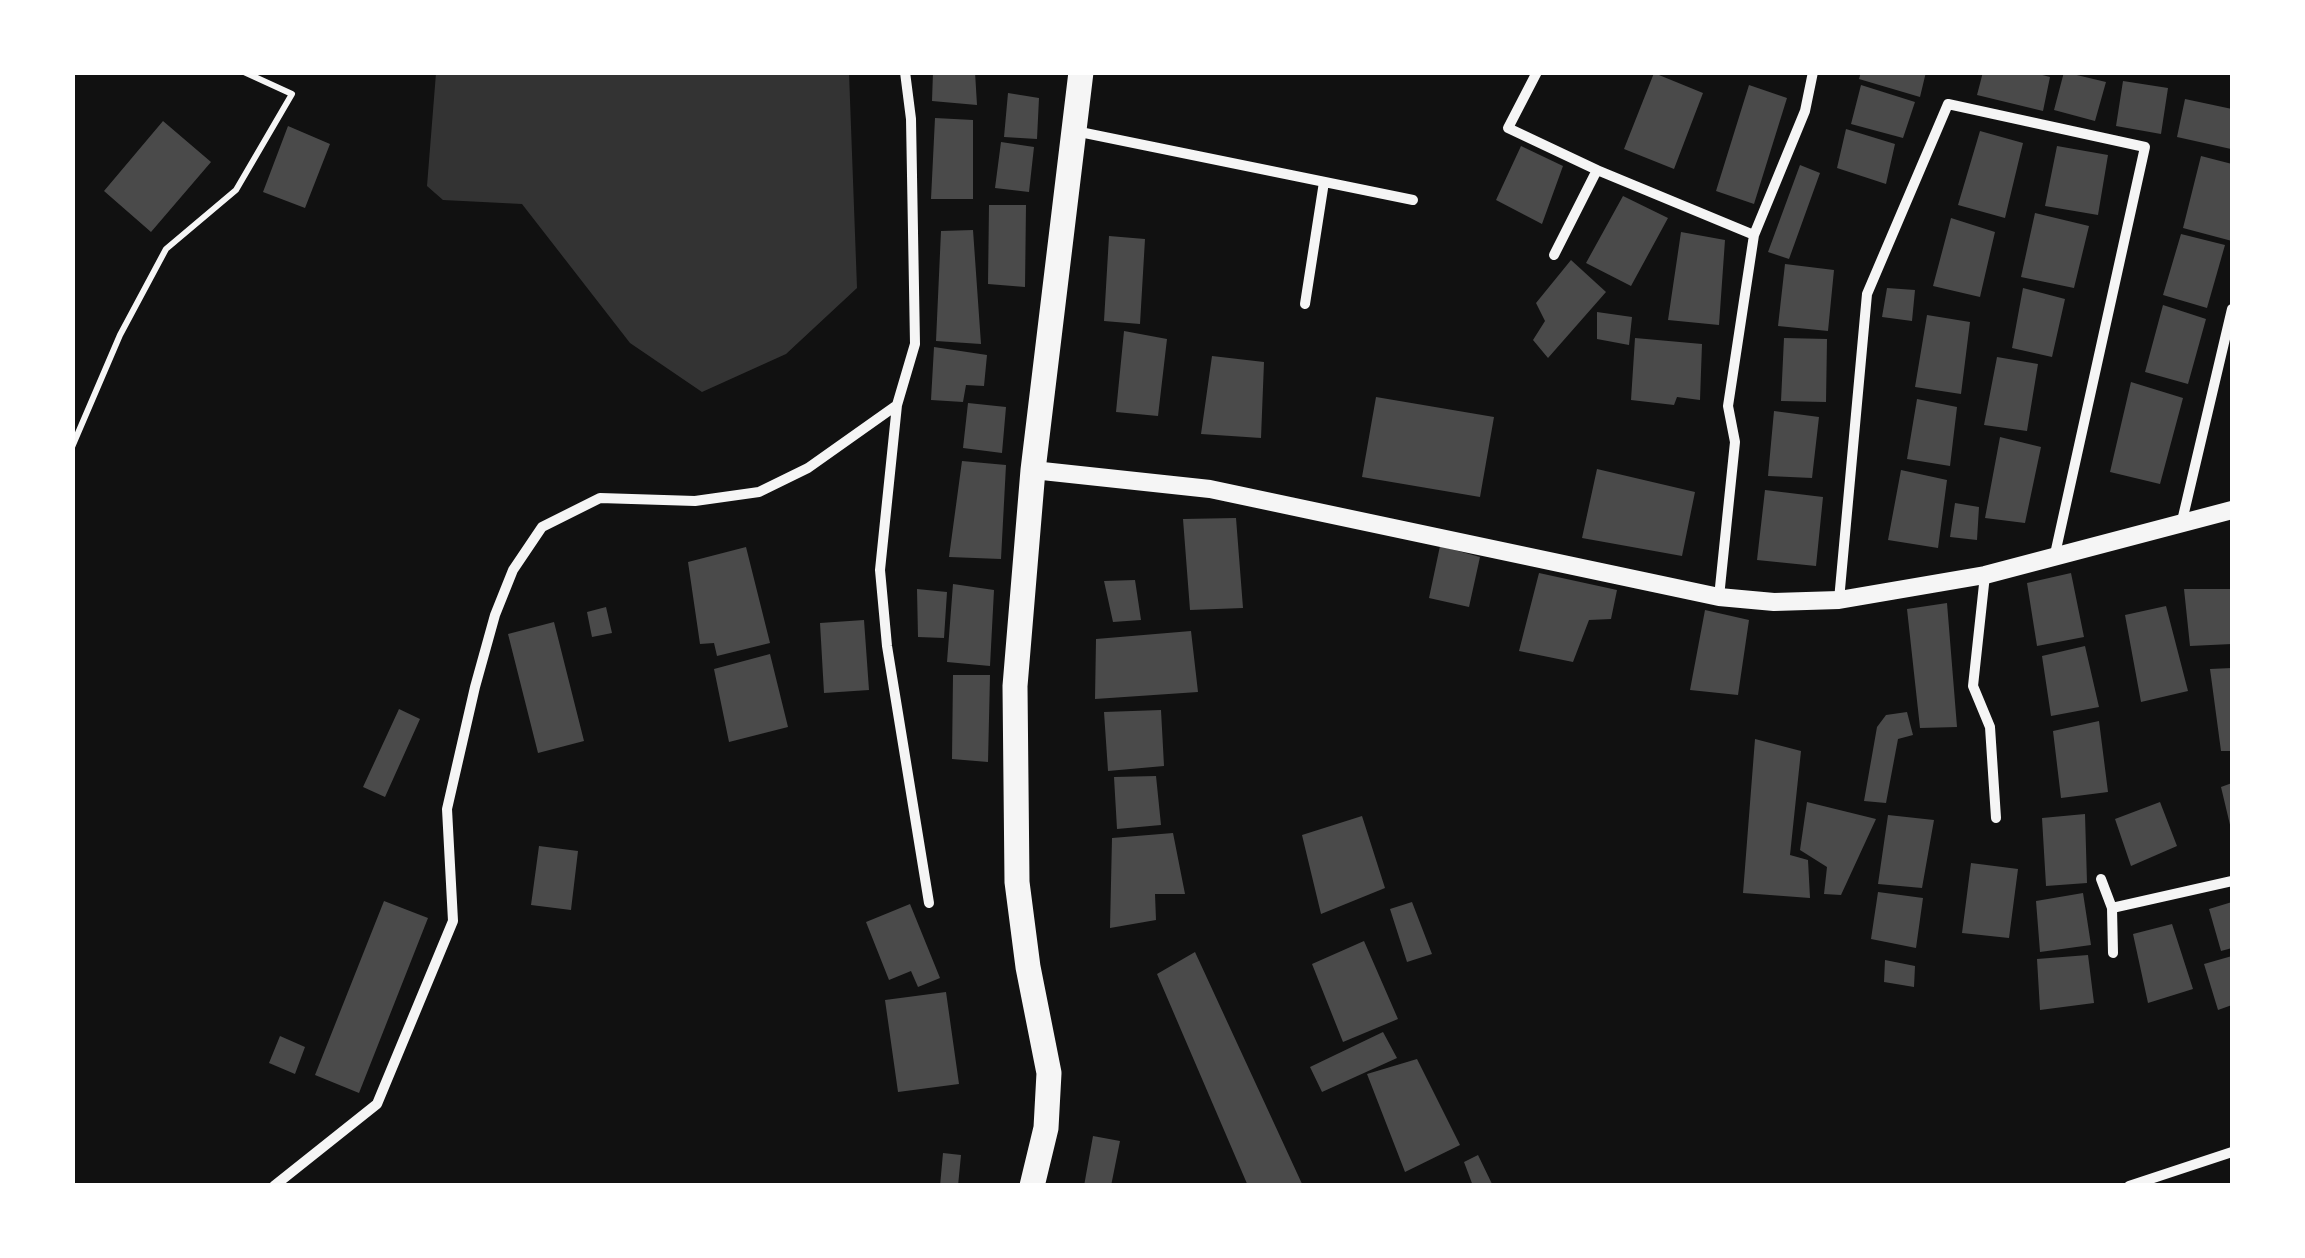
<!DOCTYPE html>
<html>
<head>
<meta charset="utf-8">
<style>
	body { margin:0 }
	#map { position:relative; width:2305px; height:1258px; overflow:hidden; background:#111; font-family:"Fira Sans Condensed",sans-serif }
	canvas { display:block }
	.frame { position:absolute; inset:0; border:75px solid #fff; pointer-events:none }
</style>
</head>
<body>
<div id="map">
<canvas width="2305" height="1258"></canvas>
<div class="frame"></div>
</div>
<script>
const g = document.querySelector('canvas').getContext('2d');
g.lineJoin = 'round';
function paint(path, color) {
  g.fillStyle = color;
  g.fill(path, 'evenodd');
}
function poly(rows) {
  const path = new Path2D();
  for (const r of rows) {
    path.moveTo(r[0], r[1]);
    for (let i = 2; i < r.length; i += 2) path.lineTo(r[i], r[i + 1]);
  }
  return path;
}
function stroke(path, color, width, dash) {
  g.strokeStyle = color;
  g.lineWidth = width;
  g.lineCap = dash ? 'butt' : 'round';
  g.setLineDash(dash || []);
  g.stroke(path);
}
paint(poly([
	[436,73,849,73,857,288,786,354,702,392,630,343,522,204,443,200,427,186]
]), '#333');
paint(poly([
	[933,72,975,72,977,105,932,101],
	[1861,72,1926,72,1920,97,1859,79],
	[1983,72,2031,72,2050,77,2043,111,1977,95],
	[2064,72,2106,82,2095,121,2054,110],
	[1654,73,1703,93,1674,169,1624,149],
	[2123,81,2168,88,2161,134,2116,126],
	[1749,85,1787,98,1754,204,1716,191],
	[1861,85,1915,102,1903,138,1851,124],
	[1008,93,1039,98,1037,139,1004,137],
	[2185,99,2232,109,2231,149,2177,137],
	[935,118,973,120,973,199,931,199],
	[163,121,211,162,151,232,104,191],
	[288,126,330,144,305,208,263,192],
	[1846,129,1895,144,1886,184,1837,168],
	[1980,131,2023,143,2005,218,1958,205],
	[1001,142,1034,147,1029,192,995,188],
	[1521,146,1563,166,1542,224,1496,200],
	[2057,146,2108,155,2098,215,2045,206],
	[2201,156,2232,164,2232,241,2183,228],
	[1800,165,1820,173,1789,259,1768,252],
	[1623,196,1668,218,1631,286,1586,263],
	[989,205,1026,205,1025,287,988,284],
	[2035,213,2089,226,2074,288,2021,277],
	[1951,218,1995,232,1980,297,1933,286],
	[973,230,981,344,936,341,941,231],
	[1681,232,1725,240,1719,325,1668,320],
	[2181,234,2225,245,2207,308,2163,295],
	[1109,236,1145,239,1140,324,1104,321],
	[1571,260,1606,292,1548,358,1533,340,1545,321,1536,303],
	[1785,264,1834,270,1828,331,1778,326],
	[1887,288,1915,290,1912,321,1882,317],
	[2023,288,2065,299,2052,357,2012,348],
	[2163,305,2206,319,2188,384,2145,372],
	[1597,312,1632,317,1629,345,1597,339],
	[1927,315,1970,322,1961,394,1915,387],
	[1124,331,1167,339,1158,416,1116,412],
	[1635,338,1702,344,1700,400,1677,397,1674,405,1631,400],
	[1784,338,1827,339,1826,402,1781,401],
	[934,347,987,355,984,386,966,385,963,402,931,400],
	[1212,356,1264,362,1261,438,1201,434],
	[1997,357,2038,364,2027,431,1984,425],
	[2131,382,2183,398,2160,484,2110,472],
	[1376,397,1494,417,1480,497,1362,477],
	[1917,399,1957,407,1950,466,1907,459],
	[968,403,1006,407,1002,453,963,448],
	[1774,411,1819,417,1812,478,1768,476],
	[2000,437,2041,447,2025,523,1985,518],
	[962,461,1006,465,1001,559,949,557],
	[1597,469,1695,492,1682,556,1582,538],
	[1901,470,1947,480,1938,548,1888,540],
	[1765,490,1823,497,1816,566,1757,560],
	[1955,503,1979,507,1977,540,1950,537],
	[1236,518,1243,608,1190,610,1183,519],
	[1440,546,1480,557,1469,607,1429,598],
	[746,547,770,643,717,656,714,643,700,644,688,562],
	[1539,573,1617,590,1611,619,1589,620,1573,662,1519,651],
	[2071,573,2084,637,2037,646,2027,583],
	[1135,580,1141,620,1113,622,1104,581],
	[953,584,994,590,990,666,947,662],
	[917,589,947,592,944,638,918,637],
	[2184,589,2232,589,2232,644,2190,646],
	[1947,603,1957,727,1920,728,1907,609],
	[2166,606,2188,691,2141,702,2125,615],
	[606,607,612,633,592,637,587,612],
	[1705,610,1749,620,1738,695,1690,690],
	[864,620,869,690,824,693,820,623],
	[554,622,584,741,538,753,508,634],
	[1191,631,1198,692,1095,699,1096,639],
	[2085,646,2099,707,2051,716,2042,656],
	[770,654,788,727,729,742,714,669],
	[2232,668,2232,751,2221,751,2210,669],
	[953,675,990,675,988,762,952,759],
	[399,709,420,719,385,797,363,787],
	[1161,710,1164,766,1108,771,1104,712],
	[1907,712,1913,735,1898,739,1886,803,1864,801,1877,727,1886,715],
	[2099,721,2108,792,2061,798,2053,731],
	[1755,739,1801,751,1790,855,1808,860,1810,898,1743,893],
	[1156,776,1161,825,1117,829,1114,777],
	[2232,783,2232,829,2231,829,2221,787],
	[1807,802,1876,819,1841,895,1824,894,1827,867,1800,850],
	[2160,802,2177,846,2131,866,2115,819],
	[2085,814,2087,883,2046,886,2042,818],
	[1888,815,1934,820,1922,888,1878,884],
	[1362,816,1385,888,1321,914,1302,835],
	[1173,833,1185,894,1155,894,1156,920,1110,928,1112,838],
	[539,846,578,851,571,910,531,905],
	[1971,863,2018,869,2009,938,1962,933],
	[1878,892,1923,898,1916,948,1871,939],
	[2083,893,2091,945,2040,952,2036,901],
	[384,901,428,918,359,1093,315,1075],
	[1412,902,1432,954,1407,962,1390,909],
	[2232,902,2232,948,2221,951,2209,909],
	[910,904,940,978,918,987,911,971,889,980,866,922],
	[2172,924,2193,989,2148,1003,2133,934],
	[1364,941,1398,1019,1343,1042,1312,964],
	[1195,952,1303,1186,1248,1186,1157,974],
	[2088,955,2094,1003,2040,1010,2037,959],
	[2232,956,2232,1005,2218,1010,2204,964],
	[1885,960,1915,966,1914,987,1884,982],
	[946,992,959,1084,898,1092,885,1000],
	[1383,1032,1397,1058,1322,1092,1310,1067],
	[280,1036,305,1047,295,1074,269,1063],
	[1417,1059,1460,1145,1405,1172,1367,1074],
	[1093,1136,1120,1141,1111,1186,1084,1186],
	[943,1153,961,1155,958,1186,940,1186],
	[1478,1155,1493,1186,1473,1186,1464,1162]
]), '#4a4a4a');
stroke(poly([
	[72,447,120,335,166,249,236,190,292,94,244,72]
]), '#f5f5f5', 6);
stroke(poly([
	[905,72,911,119,915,344,897,405,880,570,887,646,929,903],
	[1537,72,1508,128,1597,170,1754,235],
	[1075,131,1413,200],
	[1554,255,1597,170],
	[1305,304,1324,182],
	[2182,521,2232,309],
	[1985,575,1973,686,1990,727,1996,818],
	[1719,597,1735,442,1728,406,1754,235,1805,111,1813,72],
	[1839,600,1867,294,1948,104,2145,147,2055,554],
	[2101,879,2112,908,2232,881],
	[2112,908,2113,953],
	[274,1186,377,1104,453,921,447,809,475,687,495,615,513,570,542,527,600,498,695,501,759,492,808,468,897,405],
	[2129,1186,2232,1152]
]), '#f5f5f5', 10);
stroke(poly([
	[1033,470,1210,489,1719,597,1774,602,1839,600,1985,575,2232,510]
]), '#f5f5f5', 18);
stroke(poly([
	[1032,1186,1046,1128,1049,1073,1028,967,1017,882,1015,686,1033,470,1081,72]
]), '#f5f5f5', 25);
</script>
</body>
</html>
